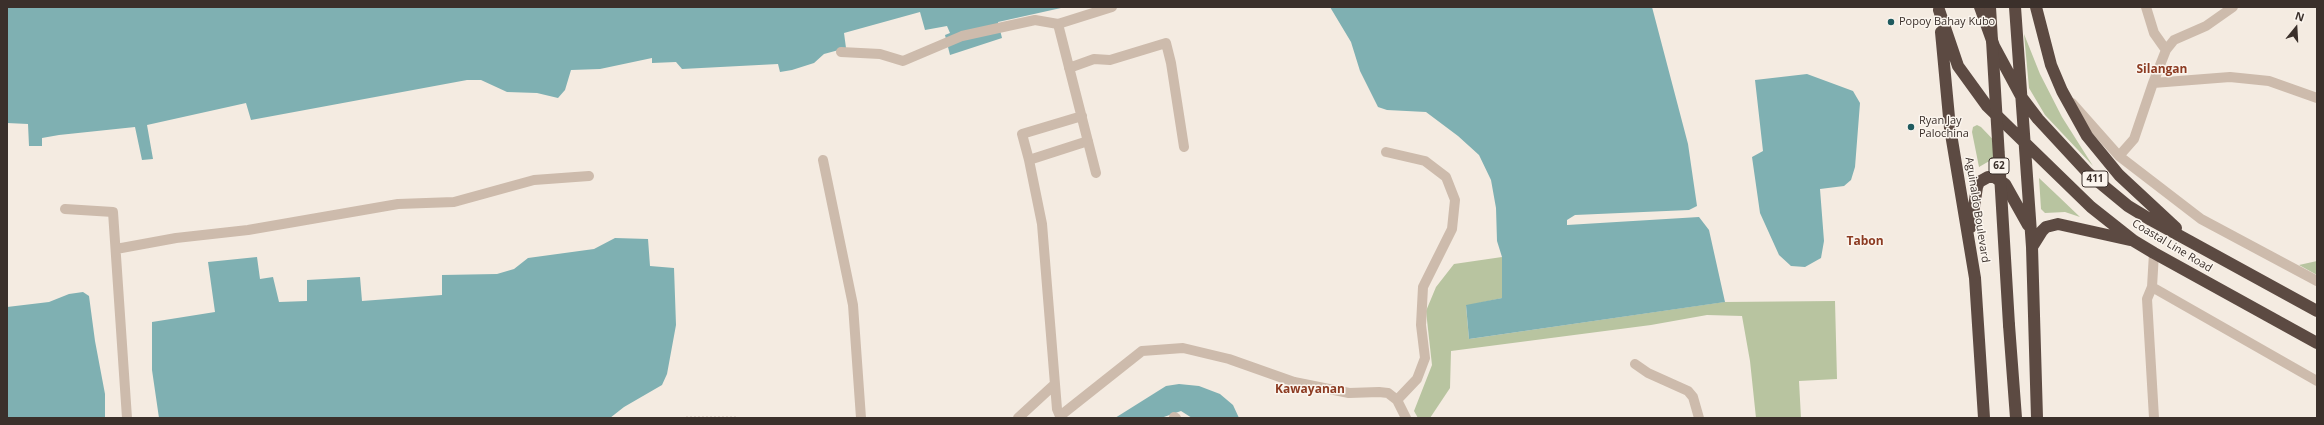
<!DOCTYPE html>
<html>
<head>
<meta charset="utf-8">
<style>
	body { margin:0 }
	#map { position:relative; width:2324px; height:425px; overflow:hidden; background:#f4ebe1; font-family:"Open Sans",sans-serif }
	canvas { display:block }
	.frame { position:absolute; inset:0; border:8px solid #3b302b; pointer-events:none }
	.north { position:absolute; left:2276px; top:8px; width:40px; height:40px; -webkit-text-stroke:3px #fbf5ee; paint-order:stroke; rotate:18deg; font-size:11px; font-weight:700; line-height:16px; text-align:center; color:#3b302b }
	.north::after { content:''; display:block; margin:auto; width:14px; height:18px; background:#3b302b; clip-path:polygon(50% 0,100% 100%,50% 72%,0 100%) }
</style>
</head>
<body>
<div id="map">
<canvas width="2324" height="425"></canvas>
<div class="frame"></div>
<div class="north">N</div>
</div>
<script>
const g = document.querySelector('canvas').getContext('2d');
g.lineJoin = 'round';
function paint(path, color) {
  g.fillStyle = color;
  g.fill(path, 'evenodd');
}
function poly(rows) {
  const path = new Path2D();
  for (const r of rows) {
    path.moveTo(r[0], r[1]);
    for (let i = 2; i < r.length; i += 2) path.lineTo(r[i], r[i + 1]);
  }
  return path;
}
function stroke(path, color, width, dash) {
  g.strokeStyle = color;
  g.lineWidth = width;
  g.lineCap = dash ? 'butt' : 'round';
  g.setLineDash(dash || []);
  g.stroke(path);
}
function drawText(font, color, halo, rows, align = 'center') {
  g.font = font + ' "Open Sans",sans-serif';
  g.lineWidth = 3;
  g.setLineDash([]);
  g.textBaseline = 'middle';
  g.strokeStyle = halo;
  g.fillStyle = color;
  for (const [text, x, y, turn = 0] of rows) {
    g.save();
    g.translate(x, y);
    g.rotate((+turn || 0) * Math.PI / 180);
    g.textAlign = isNaN(turn) ? turn : align;
    if (halo) g.strokeText(text, 0, 0);
    g.fillText(text, 0, 0);
    g.restore();
  }
}
paint(poly([
	[2024,34,2040,74,2062,117,2093,166,2045,115,2029,88],
	[1977,125,1981,127,2005,152,1979,167,1972,132,1973,127],
	[2039,178,2057,195,2080,217,2065,212,2045,213,2041,209],
	[1502,257,1502,298,1466,306,1469,339,1724,302,1835,301,1837,379,1799,381,1801,418,1756,418,1750,361,1742,316,1707,315,1651,325,1451,351,1450,388,1430,418,1418,418,1414,411,1432,365,1426,311,1436,287,1454,264],
	[2317,261,2317,275,2299,265]
]), '#b8c4a0');
paint(poly([
	[7,7,1061,7,1061,8,998,22,1002,38,950,55,945,35,950,33,947,26,925,30,920,12,844,33,846,48,824,54,814,63,792,70,780,72,778,64,682,69,676,62,652,63,652,58,600,69,571,70,565,90,558,98,537,93,507,92,481,80,467,80,251,120,246,103,147,125,153,159,142,160,135,127,59,135,42,138,42,146,29,146,28,124,7,123],
	[1330,7,1652,7,1688,144,1697,206,1689,210,1575,215,1567,220,1567,225,1699,217,1709,230,1725,302,1469,339,1466,305,1502,298,1502,257,1497,241,1496,208,1491,180,1479,155,1458,136,1426,112,1387,110,1378,107,1360,71,1351,42],
	[1807,74,1853,91,1860,103,1855,167,1851,180,1844,186,1820,189,1824,241,1821,258,1805,267,1791,266,1779,255,1760,213,1752,157,1763,151,1755,80],
	[615,238,648,239,650,266,674,268,676,325,667,374,662,385,624,407,610,418,159,418,152,370,152,322,215,312,208,262,257,257,260,279,273,277,279,302,307,301,307,280,360,277,362,301,442,295,442,275,497,274,514,269,528,258,594,249],
	[83,292,89,296,95,341,105,394,105,418,7,418,7,307,49,302,69,294],
	[1179,384,1199,386,1220,394,1233,405,1239,418,1192,418,1181,411,1161,418,1115,418,1166,386]
]), '#7fb0b2');
stroke(poly([
	[686,418,738,418]
]), '#b9a596', 2.5, [2, 2]);
stroke(poly([
	[2146,7,2154,33,2166,50],
	[1058,24,1096,173],
	[841,52,880,54,903,61,962,36,1035,20,1058,24,1112,7],
	[1069,68,1094,59,1110,60,1166,43,1171,63,1184,147],
	[2153,83,2166,50,2174,40,2206,26,2233,7],
	[2072,103,2119,156,2201,219,2317,281],
	[1088,141,1029,160,1042,224,1057,409,1060,416,1142,351,1183,348,1229,359,1294,382,1349,393,1379,392,1388,393,1397,400,1406,418],
	[1386,152,1425,161,1446,177,1455,200,1452,229,1423,287,1421,325,1425,358,1417,379,1397,400],
	[2119,156,2134,139,2153,83,2230,77,2269,81,2317,98],
	[823,160,853,305,861,418],
	[1029,160,1022,134,1082,116],
	[65,209,113,212,127,418],
	[116,249,176,238,248,230,398,204,454,202,534,180,589,176],
	[2154,253,2152,287,2317,381],
	[2152,287,2147,299,2154,418],
	[1635,364,1648,373,1688,391,1693,397,1699,418],
	[1174,417,1176,418],
	[1018,418,1055,384]
]), '#cdbbac', 10);
stroke(poly([
	[1980,7,1994,46,2022,98,2038,119,2088,173,2128,206,2151,220,2317,311],
	[2015,7,2032,247,2037,418],
	[2036,7,2051,65,2062,91,2087,136,2119,175,2176,228],
	[1939,10,1958,66,1987,106,2091,207,2134,241,2154,253,2317,343],
	[1941,32,1950,128,1975,278,1984,418],
	[1971,227,1977,187,1979,182,1988,177,1994,177,2005,184,2028,225],
	[2032,247,2042,231,2046,227,2058,224,2130,240],
	[2009,325,2016,418]
]), '#5c4a42', 12);
stroke(poly([
	[1990,7,2009,325]
]), '#5c4a42', 12);
for (const [x, y, r, color] of [
	[1891,22,4,"#1f5a5e"],
	[1911,127,4,"#1f5a5e"]
]) {
  const dot = new Path2D();
  dot.arc(x, y, r, 0, 2 * Math.PI);
  g.fillStyle = color;
  g.fill(dot);
  stroke(dot, '#fbf5ee', 1.5);
}
for (const [x, y, w] of [
	[1999,166,20],
	[2095,179,26]
]) {
  const box = new Path2D();
  box.roundRect(x - w / 2, y - 8, w, 16, 3);
  g.fillStyle = '#fbf5ee';
  g.fill(box);
  stroke(box, '#3b302b', 1);
}
drawText('bold 10px', '#3b302b', null, [
	["62",1999,166],
	["411",2095,179]
]);
drawText('11px', '#3b302b', '#fbf5ee', [
	["Popoy Bahay Kubo",1899,22],
	["Ryan Jay",1919,121],
	["Palochina",1919,134]
], 'left');
drawText('11px', '#3b302b', '#fbf5ee', [
	["Aguinaldo Boulevard",1977,210,81],
	["Coastal Line Road",2172,246,31]
]);
drawText('bold 12px', '#8c3b22', '#fbf5ee', [
	["Silangan",2162,70],
	["Tabon",1865,242],
	["Kawayanan",1310,390]
]);
</script>
</body>
</html>
